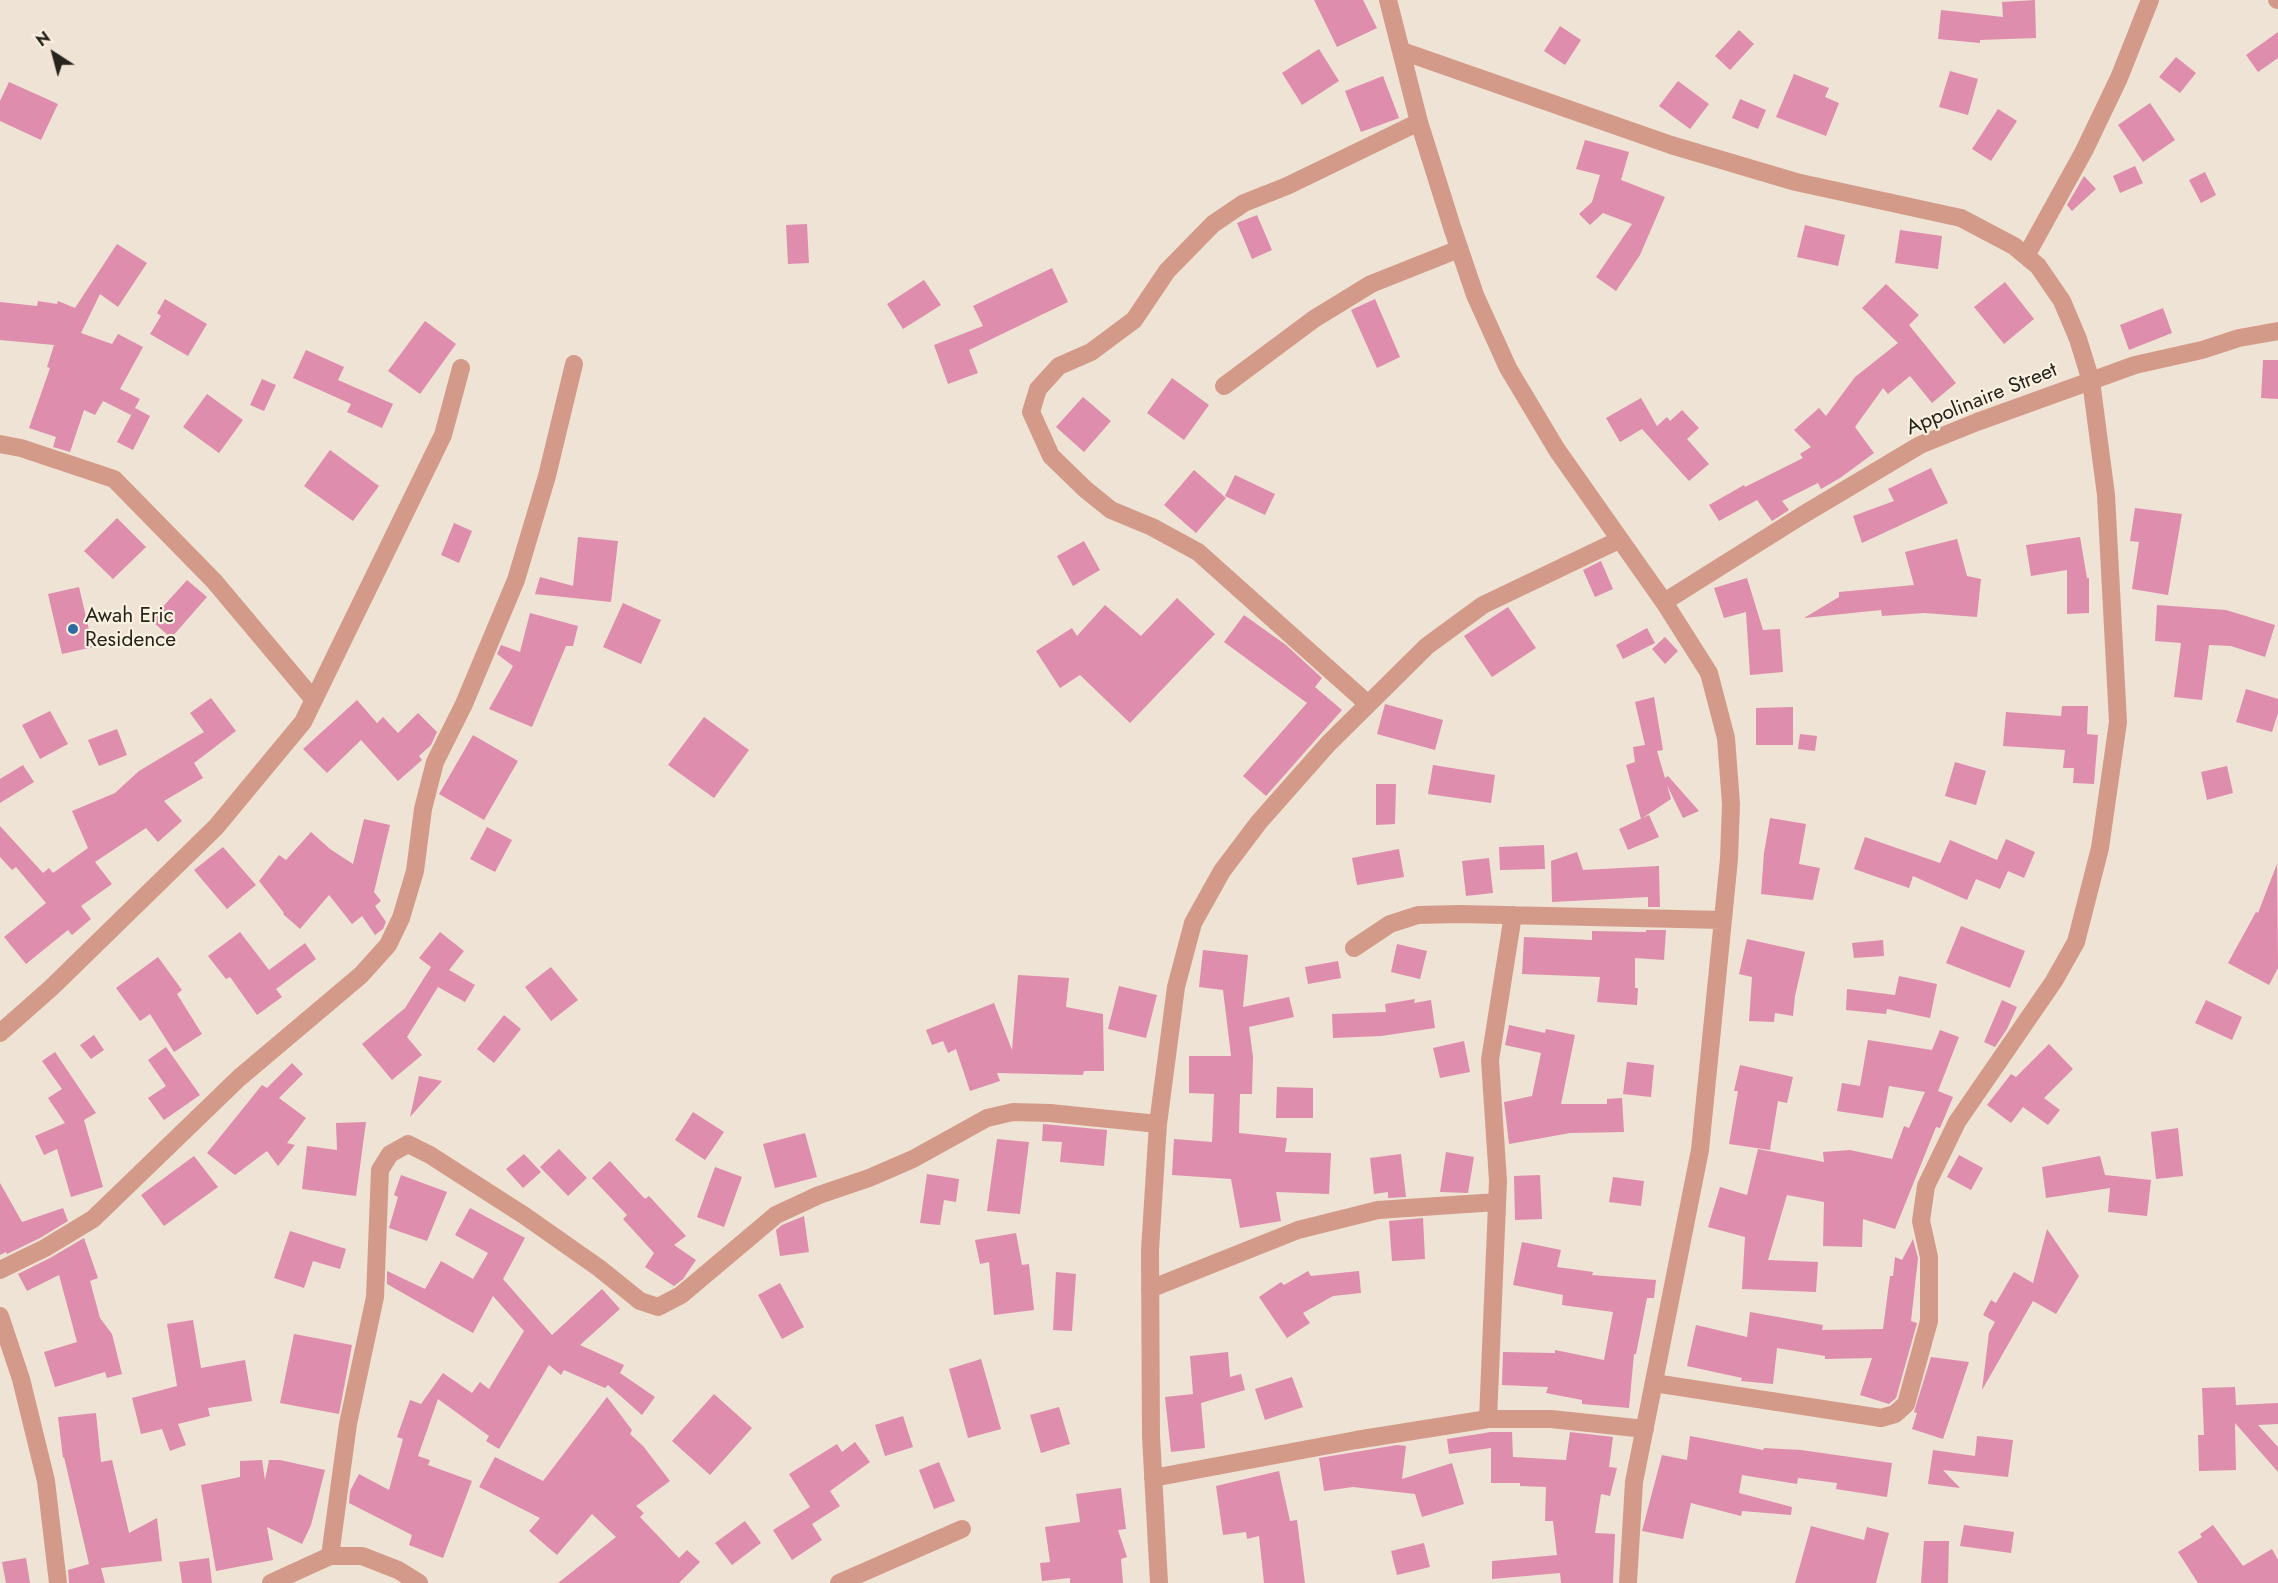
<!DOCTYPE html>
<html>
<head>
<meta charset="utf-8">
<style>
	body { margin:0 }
	#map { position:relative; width:2278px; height:1583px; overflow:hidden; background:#eee3d4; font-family:Jost,sans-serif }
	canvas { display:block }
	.north { position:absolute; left:24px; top:24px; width:60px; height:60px; -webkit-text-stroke:4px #fbf1e1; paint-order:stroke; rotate:324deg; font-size:16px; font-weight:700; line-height:24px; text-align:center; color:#27231d }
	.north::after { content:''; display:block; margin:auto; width:21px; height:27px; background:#27231d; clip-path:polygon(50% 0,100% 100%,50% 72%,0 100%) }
</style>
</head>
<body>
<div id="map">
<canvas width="2278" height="1583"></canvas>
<div class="north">N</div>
</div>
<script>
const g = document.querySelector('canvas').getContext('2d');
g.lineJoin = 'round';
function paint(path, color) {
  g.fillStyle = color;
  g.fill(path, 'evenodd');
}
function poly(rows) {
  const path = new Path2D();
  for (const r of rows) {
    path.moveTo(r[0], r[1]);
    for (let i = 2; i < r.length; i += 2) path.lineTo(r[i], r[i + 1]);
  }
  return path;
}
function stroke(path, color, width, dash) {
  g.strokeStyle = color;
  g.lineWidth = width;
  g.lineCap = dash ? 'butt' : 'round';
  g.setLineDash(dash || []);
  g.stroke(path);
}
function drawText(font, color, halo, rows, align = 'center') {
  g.font = font + ' Jost,sans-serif';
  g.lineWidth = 4.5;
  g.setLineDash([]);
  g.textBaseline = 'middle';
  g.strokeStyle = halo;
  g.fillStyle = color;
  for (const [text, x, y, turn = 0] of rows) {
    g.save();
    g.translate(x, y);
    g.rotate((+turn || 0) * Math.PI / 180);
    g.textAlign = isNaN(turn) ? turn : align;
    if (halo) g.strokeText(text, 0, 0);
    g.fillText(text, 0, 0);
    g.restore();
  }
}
paint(poly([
	[1314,0,1363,0,1377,28,1337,47],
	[2035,0,2036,38,1980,40,1980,43,1938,39,1941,10,2003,17,2002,2],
	[1560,26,1581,40,1565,65,1544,51],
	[1739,30,1754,44,1730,70,1715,56],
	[2278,32,2278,58,2258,72,2246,55],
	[1319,49,1339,81,1302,105,1282,73],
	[2176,57,2196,73,2180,93,2159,77],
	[1950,71,1978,79,1968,115,1939,107],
	[1794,74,1829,88,1825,97,1839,103,1826,136,1776,117],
	[1383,76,1399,118,1361,132,1345,91],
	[1678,81,1709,104,1690,129,1659,106],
	[9,82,58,104,41,140,0,121,0,101],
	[1740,99,1766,110,1758,129,1732,118],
	[2150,103,2175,140,2143,162,2118,125],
	[1998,109,2017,121,1991,161,1972,149],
	[1585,140,1629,152,1621,180,1665,197,1640,255,1616,291,1596,277,1632,224,1603,213,1590,225,1579,214,1592,202,1600,175,1576,169],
	[2135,166,2143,183,2120,193,2113,176],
	[2205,172,2216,195,2201,203,2189,180],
	[2084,176,2096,189,2072,211,2067,205],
	[1257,215,1272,250,1252,259,1237,223],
	[807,224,809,263,788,264,786,225],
	[1805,225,1845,235,1838,266,1797,257],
	[1900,230,1942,236,1938,269,1895,263],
	[117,244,147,263,118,307,100,294,81,333,112,344,118,334,143,347,120,389,140,399,131,415,103,401,95,415,84,410,70,452,53,447,56,437,29,428,50,368,47,367,54,345,0,340,0,302,37,306,38,301,57,304,58,301,75,308],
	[1052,268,1068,302,969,350,978,373,948,384,934,345,983,326,973,306],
	[924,280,941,305,903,329,887,304],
	[2005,282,2034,319,2004,344,1974,307],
	[1886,284,1919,315,1909,325,1956,383,1932,403,1910,376,1888,394,1883,388,1855,427,1874,453,1840,478,1821,489,1818,483,1782,501,1789,510,1772,521,1757,500,1719,521,1709,505,1744,485,1745,487,1803,458,1800,454,1811,447,1794,430,1819,408,1826,416,1855,377,1898,343,1862,308],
	[165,299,207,324,188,356,150,334,161,316,157,313],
	[1375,299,1400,357,1377,368,1351,310],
	[2163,308,2172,333,2129,350,2120,325],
	[425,321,456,344,420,394,388,371],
	[306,350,344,367,338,380,393,404,382,428,347,412,351,404,293,378],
	[2263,360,2278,360,2278,399,2261,398],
	[1172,378,1209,405,1184,440,1147,413],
	[262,379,276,385,264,411,250,405],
	[207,394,243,420,219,453,183,427],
	[1083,397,1111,421,1084,452,1056,427],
	[1641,398,1657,426,1667,417,1670,421,1682,410,1699,428,1687,439,1709,464,1689,481,1642,429,1620,442,1606,418],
	[135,408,150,416,133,450,117,442],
	[330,450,379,486,353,521,304,486],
	[1931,468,1948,503,1862,543,1853,516,1894,501,1888,489],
	[1194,470,1226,498,1196,533,1164,505],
	[1235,475,1275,494,1265,515,1225,496],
	[2135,508,2182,514,2168,595,2132,589,2139,542,2130,541],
	[117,518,146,547,113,579,84,551],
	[454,523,472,531,459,563,441,555],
	[578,537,618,541,611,602,535,594,540,577,573,586],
	[2080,537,2087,578,2089,578,2089,613,2067,614,2067,570,2031,576,2026,545],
	[1957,539,1967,576,1981,579,1977,617,1924,613,1882,616,1881,610,1804,618,1839,597,1839,592,1914,585,1905,552],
	[1084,541,1100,570,1073,586,1057,556],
	[1601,561,1613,589,1595,597,1583,570],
	[1747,578,1763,630,1780,629,1783,672,1750,675,1746,612,1724,618,1714,588],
	[187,580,207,597,171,638,151,620],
	[79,587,93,647,62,654,48,594],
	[1177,598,1215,634,1130,723,1080,675,1060,688,1036,651,1072,628,1077,636,1105,605,1141,636],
	[623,603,661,620,641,664,603,647],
	[2157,605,2226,610,2275,625,2265,657,2231,646,2209,645,2202,700,2174,697,2181,643,2155,641],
	[1508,607,1536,648,1492,677,1464,636],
	[530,613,578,626,573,646,566,646,532,727,489,709,513,666,497,654,501,645,520,652],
	[1244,615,1286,645,1322,678,1315,687,1342,710,1266,796,1243,776,1307,703,1224,642],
	[1647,628,1655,643,1623,659,1616,645],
	[1665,637,1678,651,1665,664,1652,649],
	[2246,689,2278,699,2278,713,2272,732,2236,722],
	[1654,697,1663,750,1657,751,1665,778,1668,776,1699,811,1683,818,1667,785,1671,799,1641,819,1626,765,1635,762,1633,747,1645,745,1635,702],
	[211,698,236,731,194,763,203,778,164,801,182,821,158,842,146,828,95,862,112,884,81,906,91,919,72,935,68,930,26,964,4,937,46,903,16,867,12,870,0,857,0,826,43,873,49,868,53,873,88,848,72,811,115,793,139,771,204,732,190,713],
	[357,700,377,723,383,717,398,733,418,713,437,732,431,745,419,756,422,760,398,781,361,740,327,773,303,749],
	[1385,704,1443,720,1435,750,1377,734],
	[2062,706,2088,706,2087,734,2098,735,2094,784,2073,783,2074,768,2063,768,2065,750,2003,746,2006,712,2061,716],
	[1793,707,1793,745,1756,745,1756,708],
	[50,711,68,744,40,759,22,725],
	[704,717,749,750,714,798,668,765],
	[117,729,127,755,99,766,88,740],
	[1800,734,1817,736,1815,751,1798,749],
	[473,735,518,761,484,820,439,794],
	[1955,762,1986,771,1976,805,1945,796],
	[23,765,34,782,0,803,0,779],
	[1433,765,1495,775,1491,803,1428,794],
	[2227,766,2233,793,2207,800,2201,772],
	[1376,784,1396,784,1395,824,1376,825],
	[1649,815,1659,837,1628,850,1619,829],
	[1770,818,1806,824,1799,864,1820,868,1813,900,1761,894,1764,853],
	[364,819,390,825,374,892,381,901,375,906,386,922,383,929,375,935,362,916,352,924,329,895,300,929,283,914,284,913,259,881,279,855,286,860,311,832,330,849,353,864],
	[487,827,512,840,495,872,470,859],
	[1865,837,1940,863,1950,840,1997,860,2006,839,2035,852,2024,878,2008,871,2000,889,1976,879,1967,900,1913,876,1909,888,1854,869],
	[1544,845,1545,869,1500,870,1499,847],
	[223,847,256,885,227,909,194,870],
	[1399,849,1404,877,1357,885,1352,858],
	[1577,852,1583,870,1659,866,1660,907,1648,907,1648,897,1552,902,1551,861],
	[1489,858,1493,893,1466,896,1462,861],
	[2277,864,2278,968,2269,985,2228,963,2256,912,2258,913],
	[1961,926,2025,951,2010,988,1946,963],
	[1646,930,1666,930,1664,960,1635,958,1635,988,1638,988,1637,1005,1597,1002,1600,977,1522,974,1524,937,1592,940,1592,931,1646,932],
	[240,932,269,970,305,943,316,959,276,989,282,997,257,1015,230,977,226,979,208,956],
	[440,932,464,951,449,970,475,985,465,1002,438,987,407,1037,422,1055,392,1080,362,1044,405,1008,431,967,419,958],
	[1747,939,1805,952,1795,996,1793,1016,1775,1013,1774,1022,1749,1021,1752,977,1739,974],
	[1883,940,1884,956,1854,958,1852,943],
	[1397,944,1427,951,1420,979,1391,972],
	[1203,950,1248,955,1243,1007,1289,997,1294,1017,1249,1027,1253,1057,1252,1094,1240,1094,1239,1133,1287,1138,1285,1152,1331,1153,1329,1194,1276,1192,1281,1221,1240,1228,1231,1179,1172,1175,1174,1139,1212,1142,1214,1094,1189,1093,1189,1056,1231,1056,1223,990,1199,987],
	[158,957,182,990,177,994,202,1034,174,1052,150,1014,140,1021,116,988],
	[1338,961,1341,978,1308,984,1305,967],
	[551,967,578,1000,551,1021,525,987],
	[1018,975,1069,978,1066,1007,1103,1014,1104,1071,1084,1071,1083,1075,997,1073,1000,1081,970,1091,956,1049,948,1053,943,1041,932,1045,926,1030,994,1003,1012,1050],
	[1899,976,1937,984,1930,1018,1887,1009,1886,1014,1846,1010,1847,989,1895,995],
	[1119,986,1157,995,1146,1038,1108,1029],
	[1415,999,1414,1003,1431,1000,1435,1028,1381,1036,1333,1038,1332,1014,1386,1012,1385,1004],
	[2002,1000,2017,1007,2007,1029,1995,1047,1984,1042],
	[2206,1000,2242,1017,2232,1040,2195,1023],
	[504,1015,521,1029,494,1063,477,1049],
	[1509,1025,1545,1033,1546,1029,1575,1035,1561,1104,1607,1104,1607,1099,1622,1098,1624,1132,1570,1133,1509,1144,1504,1102,1532,1096,1541,1053,1505,1045],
	[1940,1030,1959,1037,1938,1091,1953,1097,1940,1128,1936,1127,1895,1229,1863,1219,1862,1247,1823,1246,1824,1202,1787,1195,1768,1260,1818,1262,1816,1292,1742,1289,1745,1237,1708,1227,1720,1187,1747,1195,1758,1149,1824,1162,1823,1152,1850,1150,1892,1159,1904,1126,1909,1128,1925,1092,1889,1086,1883,1118,1837,1111,1842,1083,1860,1086,1868,1040,1932,1050],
	[94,1035,104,1050,91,1059,80,1045],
	[1464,1041,1470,1072,1440,1078,1433,1048],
	[2049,1044,2073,1069,2044,1098,2060,1110,2048,1125,2023,1107,2011,1123,1987,1105,2011,1074,2016,1077],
	[166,1047,200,1095,164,1120,148,1098,166,1086,148,1060],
	[55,1052,96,1113,84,1120,103,1187,71,1197,57,1149,44,1155,35,1136,65,1123,48,1098,62,1089,42,1061],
	[1627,1062,1654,1065,1651,1097,1623,1094],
	[292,1063,303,1074,279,1098,306,1118,287,1143,295,1145,278,1166,267,1151,235,1175,207,1153,262,1085,267,1088],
	[1740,1065,1793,1077,1787,1103,1778,1101,1770,1150,1729,1144,1738,1091,1734,1091],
	[419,1076,442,1081,410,1117],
	[1277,1087,1313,1088,1313,1118,1276,1118],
	[693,1112,724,1132,705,1160,675,1140],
	[366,1122,356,1196,302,1189,307,1146,337,1150,336,1123],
	[1043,1124,1107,1130,1104,1166,1060,1162,1062,1142,1042,1141],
	[2178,1128,2183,1176,2156,1179,2151,1132],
	[805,1133,817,1177,775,1188,763,1144],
	[997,1139,1029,1142,1020,1214,987,1211],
	[559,1149,587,1178,568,1196,540,1167],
	[1446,1152,1474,1157,1468,1193,1440,1192],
	[524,1154,541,1172,523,1188,506,1169],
	[1401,1154,1406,1197,1388,1198,1388,1192,1374,1194,1370,1158],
	[1959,1155,1983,1168,1971,1190,1947,1177],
	[194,1156,218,1187,164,1226,141,1195],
	[2100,1156,2105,1175,2151,1180,2147,1216,2108,1212,2110,1188,2046,1198,2042,1167],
	[610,1161,645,1199,649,1196,686,1236,674,1245,696,1260,683,1279,674,1286,645,1267,654,1253,623,1219,627,1215,592,1178],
	[715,1167,742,1177,724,1227,697,1217],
	[927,1174,959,1179,956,1202,944,1200,940,1225,920,1223],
	[401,1175,447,1192,427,1241,389,1228,398,1197,394,1195],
	[1540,1175,1542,1219,1515,1220,1514,1176],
	[1613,1177,1644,1181,1641,1206,1609,1202],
	[0,1183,22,1222,63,1208,68,1221,40,1238,7,1254,6,1252,0,1255],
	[470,1208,525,1238,503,1279,552,1335,602,1289,620,1309,580,1345,624,1365,620,1373,655,1397,642,1415,608,1385,605,1388,564,1370,561,1375,549,1365,499,1449,486,1441,489,1436,438,1399,418,1456,430,1460,428,1465,472,1481,443,1558,409,1545,412,1535,349,1503,350,1491,359,1474,389,1490,403,1439,397,1437,410,1400,421,1404,443,1373,472,1393,480,1382,489,1389,524,1331,493,1296,473,1333,387,1284,387,1271,425,1289,441,1261,473,1279,488,1253,455,1235],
	[804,1216,809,1252,780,1256,776,1230,782,1225],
	[1423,1218,1425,1259,1392,1261,1389,1221],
	[2047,1229,2079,1276,2056,1314,2033,1301,1982,1390,1989,1333,1995,1322,1983,1315,1991,1300,1996,1303,2014,1272,2033,1283],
	[290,1231,346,1249,340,1269,313,1261,304,1288,274,1278],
	[1016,1233,1022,1265,1029,1264,1034,1310,994,1315,989,1262,980,1264,975,1240],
	[84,1238,98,1278,90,1281,100,1318,112,1334,122,1374,107,1378,105,1372,55,1387,44,1352,77,1342,59,1275,27,1291,18,1274,50,1258],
	[1913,1239,1918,1258,1911,1321,1917,1323,1896,1398,1889,1404,1860,1395,1872,1358,1825,1359,1825,1356,1777,1348,1773,1384,1741,1381,1742,1378,1687,1366,1696,1325,1747,1337,1750,1312,1823,1325,1822,1330,1883,1329,1890,1276,1893,1276,1895,1257,1902,1260],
	[1522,1242,1561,1250,1557,1267,1593,1272,1592,1275,1656,1280,1654,1298,1647,1298,1636,1354,1634,1354,1629,1408,1582,1404,1582,1400,1546,1393,1548,1387,1502,1385,1503,1352,1555,1353,1555,1350,1604,1360,1613,1312,1562,1305,1563,1295,1513,1285],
	[1308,1271,1311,1276,1359,1271,1361,1293,1333,1296,1303,1313,1310,1323,1287,1338,1259,1297,1281,1282,1284,1285],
	[1056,1272,1076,1274,1072,1331,1053,1330],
	[780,1283,804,1327,782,1339,758,1295],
	[193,1320,201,1368,245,1360,252,1401,208,1408,210,1416,178,1424,186,1445,170,1451,162,1429,141,1434,132,1398,177,1386,167,1324],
	[294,1334,352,1345,339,1414,280,1403],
	[1228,1352,1230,1377,1241,1374,1245,1390,1201,1403,1205,1448,1171,1452,1165,1397,1193,1394,1190,1356],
	[1931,1357,1969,1362,1943,1439,1912,1429,1917,1413,1914,1412],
	[981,1359,1001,1429,968,1438,949,1369],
	[1292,1377,1303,1407,1265,1420,1255,1389],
	[2235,1387,2236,1405,2278,1403,2278,1424,2258,1425,2278,1447,2278,1472,2235,1423,2236,1470,2199,1471,2198,1435,2204,1435,2202,1388],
	[714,1394,752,1428,710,1475,672,1441],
	[607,1397,632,1430,630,1434,643,1446,670,1481,636,1506,644,1513,640,1517,679,1558,687,1550,700,1562,679,1583,558,1583,616,1537,592,1514,557,1555,529,1531,540,1518,479,1487,495,1457,543,1481],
	[1059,1407,1070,1444,1041,1453,1030,1415],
	[96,1413,101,1462,112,1460,129,1533,157,1518,162,1561,101,1568,105,1583,69,1583,68,1570,89,1564,64,1457,63,1458,58,1417],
	[903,1416,913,1447,885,1456,875,1425],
	[1491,1432,1512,1432,1513,1457,1566,1460,1570,1432,1613,1437,1609,1467,1617,1468,1610,1496,1601,1494,1595,1533,1615,1534,1613,1583,1561,1583,1560,1573,1492,1579,1492,1561,1557,1555,1553,1521,1545,1521,1546,1487,1520,1486,1520,1483,1491,1483,1491,1448,1449,1454,1447,1439],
	[1690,1436,1763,1450,1764,1448,1801,1450,1892,1463,1887,1497,1836,1489,1837,1483,1798,1478,1797,1484,1742,1475,1739,1493,1792,1507,1791,1515,1742,1511,1741,1516,1691,1503,1683,1539,1642,1531,1662,1455,1687,1460],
	[1977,1436,2013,1440,2008,1477,1943,1470,1960,1488,1928,1484,1933,1450,1975,1456],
	[855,1442,870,1462,830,1491,840,1506,812,1524,822,1540,792,1560,773,1530,810,1507,789,1474,837,1444,842,1452],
	[1397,1445,1406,1446,1402,1479,1452,1463,1464,1504,1422,1517,1415,1494,1353,1487,1324,1491,1319,1458],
	[262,1460,265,1480,269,1460,280,1460,325,1470,311,1525,302,1544,267,1527,273,1560,216,1571,201,1485,240,1477,240,1461],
	[939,1462,955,1501,934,1509,919,1470],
	[1279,1471,1290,1521,1297,1520,1305,1583,1264,1583,1259,1536,1247,1539,1246,1532,1223,1535,1216,1486],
	[1121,1488,1126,1529,1118,1530,1127,1557,1121,1559,1123,1583,1070,1583,1070,1578,1042,1581,1040,1563,1050,1562,1045,1527,1080,1522,1076,1494],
	[745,1521,761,1543,732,1565,715,1543],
	[1964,1525,2014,1532,2011,1553,1960,1546],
	[2213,1525,2243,1566,2272,1549,2278,1560,2278,1583,2198,1583,2178,1552,2202,1537,2200,1534],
	[1811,1526,1864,1540,1867,1527,1889,1533,1876,1583,1795,1583],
	[1924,1541,1949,1541,1948,1583,1921,1583],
	[1424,1543,1430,1567,1397,1575,1391,1551],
	[26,1558,30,1583,6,1583,2,1562],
	[209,1558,212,1583,182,1583,179,1562]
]), '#de8dad');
stroke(poly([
	[1388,0,1419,122,1452,227,1475,295,1508,368,1557,450,1664,602,1709,673,1726,738,1731,804,1729,859,1700,1150,1634,1482,1628,1583],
	[2277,0,2278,0],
	[1402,51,1671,145,1796,182,1961,218,2014,246,2038,266,2062,301,2078,339,2091,381,2106,495,2118,722,2100,848,2076,942,2054,981,1957,1122,1926,1186,1921,1221,1929,1257,1929,1321,1906,1404,1895,1414,1881,1418,1654,1383],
	[2026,256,2084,151,2119,78,2150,0],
	[1224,386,1314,319,1371,284,1459,249],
	[0,444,21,448,114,479,214,581,314,700],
	[1664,602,1801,516,1920,445,1977,422,2135,365,2202,350,2239,338,2278,331],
	[1368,704,1198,552,1152,527,1111,510,1085,489,1051,456,1031,412,1038,389,1059,366,1091,352,1134,320,1167,271,1213,224,1244,203,1287,186,1419,122],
	[1354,948,1390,924,1418,915,1460,914,1723,920],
	[0,1033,51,988,216,827,303,722,443,435,461,368],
	[0,1270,45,1248,93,1219,239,1078,361,975,388,945,401,918,415,871,423,809,435,762,464,704,516,580,547,476,574,364],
	[1150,1289,1298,1230,1378,1210,1497,1202],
	[0,1316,21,1379,46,1481,58,1583],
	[1488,1419,1498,1181,1490,1060,1513,915],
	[1153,1478,1356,1440,1488,1419,1551,1419,1645,1429],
	[330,1556,348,1424,375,1297,380,1170,390,1154,408,1144,430,1155,525,1216,599,1268,640,1301,658,1307,681,1295,776,1215,819,1195,869,1178,913,1159,987,1118,1013,1112,1050,1113,1158,1124],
	[271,1583,330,1556,362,1556,398,1570,419,1583],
	[839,1583,962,1529],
	[1159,1583,1151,1436,1150,1250,1158,1124,1176,987,1193,923,1222,871,1259,822,1328,744,1427,646,1483,605,1619,540]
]), '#d49a89', 18);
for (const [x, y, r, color] of [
	[73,629,6,"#2c6ca3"]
]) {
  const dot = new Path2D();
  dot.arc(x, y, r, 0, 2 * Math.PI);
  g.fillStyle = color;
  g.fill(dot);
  stroke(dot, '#fbf1e1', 2);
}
drawText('21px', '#27231d', '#fbf1e1', [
	["Appolinaire Street",1982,400,-22]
]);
drawText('21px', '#27231d', '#fbf1e1', [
	["Awah Eric",85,617],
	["Residence",85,641]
], 'left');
</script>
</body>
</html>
